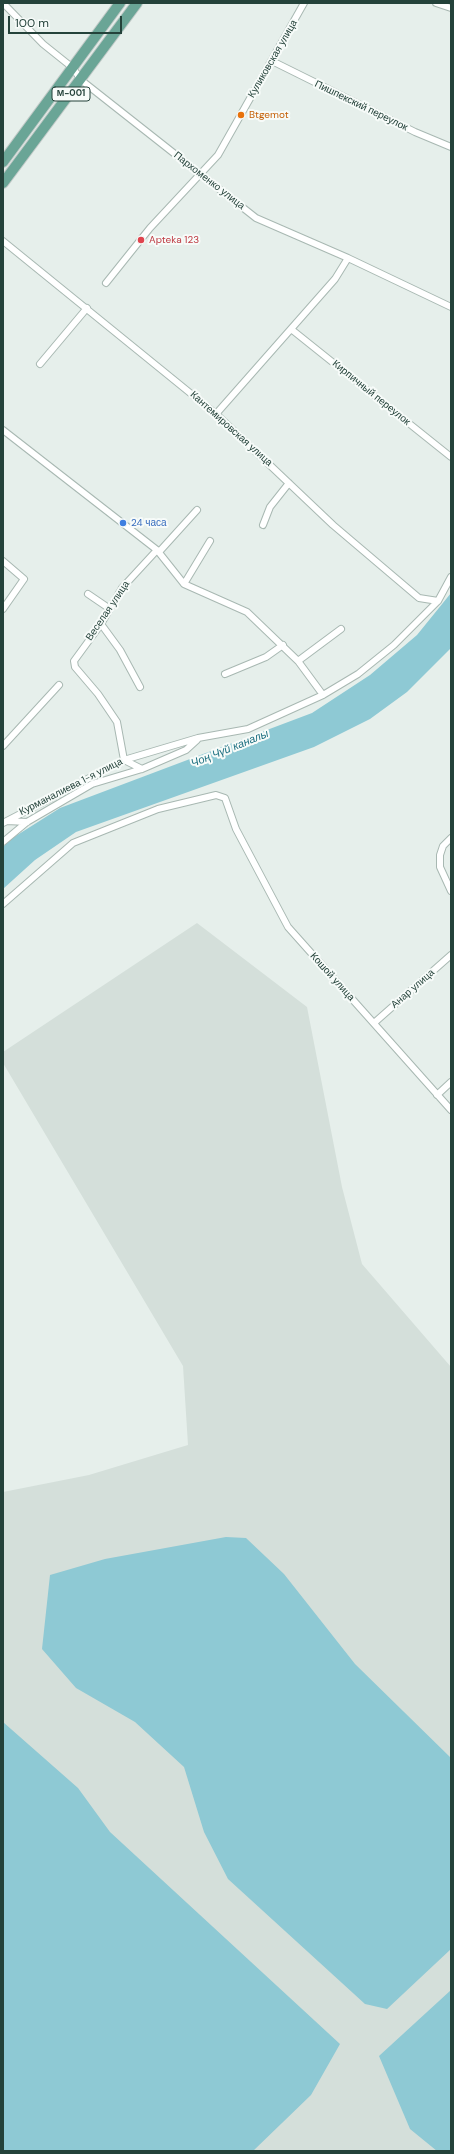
<!DOCTYPE html>
<html>
<head>
<meta charset="utf-8">
<style>
	body { margin:0 }
	#map { position:relative; width:454px; height:2154px; overflow:hidden; background:#e6efeb; font-family:"DM Sans",sans-serif }
	canvas { display:block }
	.frame { position:absolute; inset:0; border:4px solid #24423a; pointer-events:none }
	.scale { position:absolute; left:8px; top:16px; width:114px; height:18px; box-sizing:border-box; border:2px solid #24423a; border-top:0; padding-left:5px; font-size:12px; line-height:14px; white-space:nowrap; color:#24423a; -webkit-text-stroke:3px #f7fbf9; paint-order:stroke }
</style>
</head>
<body>
<div id="map">
<canvas width="454" height="2154"></canvas>
<div class="frame"></div>
<div class="scale">100 m</div>
</div>
<script>
const g = document.querySelector('canvas').getContext('2d');
g.lineJoin = 'round';
function paint(path, color) {
  g.fillStyle = color;
  g.fill(path, 'evenodd');
}
function poly(rows) {
  const path = new Path2D();
  for (const r of rows) {
    path.moveTo(r[0], r[1]);
    for (let i = 2; i < r.length; i += 2) path.lineTo(r[i], r[i + 1]);
  }
  return path;
}
function stroke(path, color, width, dash) {
  g.strokeStyle = color;
  g.lineWidth = width;
  g.lineCap = dash ? 'butt' : 'round';
  g.setLineDash(dash || []);
  g.stroke(path);
}
function drawText(font, color, halo, rows, align = 'center') {
  g.font = font + ' "DM Sans",sans-serif';
  g.lineWidth = 4;
  g.setLineDash([]);
  g.textBaseline = 'middle';
  g.strokeStyle = halo;
  g.fillStyle = color;
  for (const [text, x, y, turn = 0] of rows) {
    g.save();
    g.translate(x, y);
    g.rotate((+turn || 0) * Math.PI / 180);
    g.textAlign = isNaN(turn) ? turn : align;
    if (halo) g.strokeText(text, 0, 0);
    g.fillText(text, 0, 0);
    g.restore();
  }
}
paint(poly([
	[197,923,307,1007,342,1187,362,1264,451,1367,451,2151,3,2151,3,1492,89,1475,188,1445,183,1366,3,1063,3,1052]
]), '#d4dfda');
paint(poly([
	[451,593,451,648,407,692,370,719,314,747,76,832,35,860,3,889,3,847,11,839,60,808,312,713,370,675,417,635],
	[226,1537,246,1538,284,1574,355,1664,451,1758,451,1949,387,2009,365,2004,228,1879,204,1832,184,1767,135,1722,76,1688,42,1649,50,1575,105,1559],
	[3,1722,78,1788,110,1832,340,2044,311,2095,253,2151,3,2151],
	[451,1990,451,2151,437,2151,410,2129,379,2056]
]), '#8ec9d4');
const street = poly([
	[3,3,43,44,73,68,81,80,256,218,348,258,451,307],
	[436,3,451,8],
	[272,61,415,132,451,147],
	[3,241,216,414,333,525,419,598,438,601],
	[106,283,150,228,218,155,304,3],
	[291,329,451,457],
	[40,364,87,308],
	[216,414,335,279,348,258],
	[3,430,157,550,184,584,247,612,298,661,323,695],
	[263,525,270,507,289,483],
	[159,552,197,510],
	[3,561,24,579,3,609],
	[184,584,210,541],
	[88,594,110,609],
	[101,624,120,650,140,687],
	[298,661,341,629],
	[225,674,266,657,283,645],
	[3,746,59,685],
	[142,769,124,760,117,722,98,694,75,667,74,661,101,624,122,588,157,550],
	[7,821,27,822],
	[3,823,124,760,198,738,248,729,323,695,358,674,394,645,438,601,451,577],
	[451,838,443,846,440,855,440,867,451,891],
	[3,842,27,822,92,784,142,769,186,750,197,740],
	[3,904,73,843,158,809,216,795,225,798,236,829,288,927,451,1110],
	[374,1023,451,955],
	[437,1095,451,1082]
]);
const primary = poly([
	[3,162,120,3],
	[3,183,137,3]
]);
stroke(street, '#a8b8b2', 8);
stroke(primary, '#c2cac8', 12);
stroke(street, '#fff', 6);
stroke(primary, '#6aa596', 10);
for (const [x, y, r, color] of [
	[241,115,4,"#e8710a"],
	[141,240,4,"#e0444e"],
	[123,523,4,"#3f7fe0"]
]) {
  const dot = new Path2D();
  dot.arc(x, y, r, 0, 2 * Math.PI);
  g.fillStyle = color;
  g.fill(dot);
  stroke(dot, '#f7fbf9', 1.5);
}
for (const [x, y, w] of [
	[71,94,38]
]) {
  const box = new Path2D();
  box.roundRect(x - w / 2, y - 7, w, 14, 3);
  g.fillStyle = '#f7fbf9';
  g.fill(box);
  stroke(box, '#24423a', 1);
}
drawText('bold 9px', '#24423a', null, [
	["М-001",71,94]
]);
drawText('10px', '#24423a', '#f7fbf9', [
	["Куликовская улица",273,59,-60],
	["Пишпекский переулок",361,106,26],
	["Пархоменко улица",209,181,38],
	["Кирпичный переулок",371,393,39],
	["Кантемировская улица",231,429,42],
	["Веселая улица",108,611,-56],
	["Курманалиева 1-я улица",71,787,-27],
	["Кошой улица",332,977,48],
	["Анар улица",413,989,-41]
]);
drawText('10px', '#c56008', '#f7fbf9', [
	["Btgemot",249,115]
], 'left');
drawText('10px', '#be3a42', '#f7fbf9', [
	["Apteka 123",149,240]
], 'left');
drawText('10px', '#366cbe', '#f7fbf9', [
	["24 часа",131,523]
], 'left');
drawText('italic 11px', '#1c6f80', '#f7fbf9', [
	["Чоң Чүй каналы",230,749,-22]
]);
</script>
</body>
</html>
